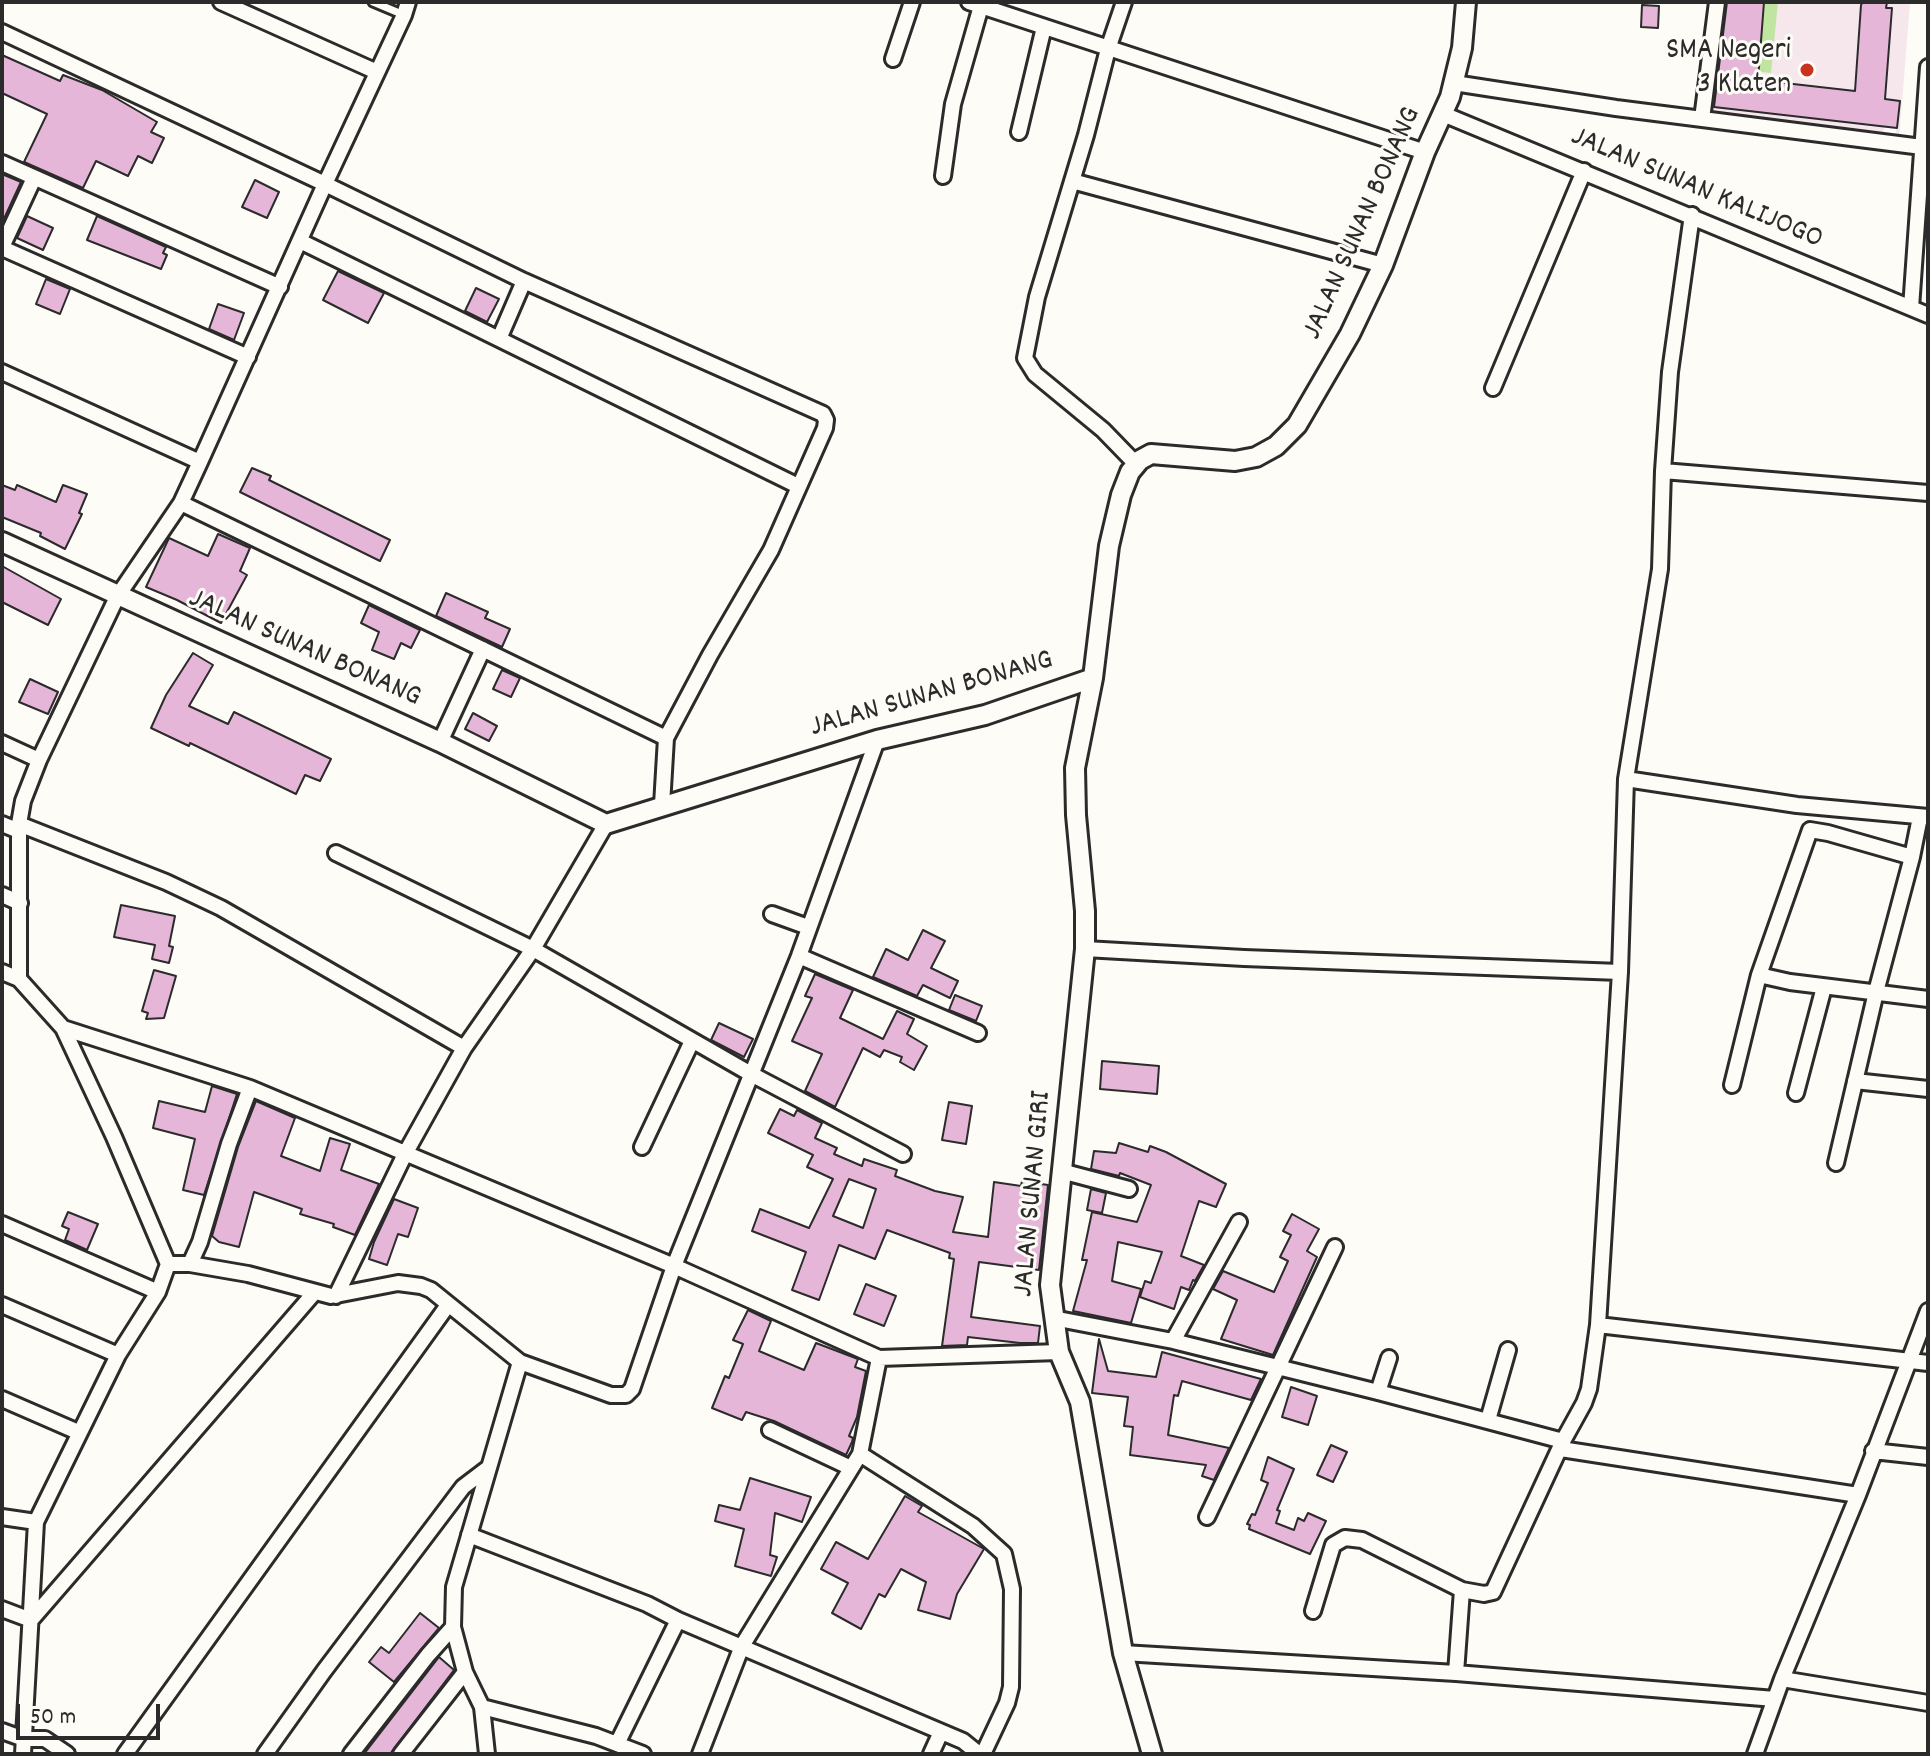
<!DOCTYPE html>
<html>
<head>
<meta charset="utf-8">
<style>
	body { margin:0 }
	#map { position:relative; width:1930px; height:1756px; overflow:hidden; background:#fdfcf7; font-family:Dekko,sans-serif }
	canvas { display:block }
	.frame { position:absolute; inset:0; border:4px solid #2b2b2b; pointer-events:none }
	.scale { position:absolute; left:16px; top:1704px; width:144px; height:36px; box-sizing:border-box; border:4px solid #2b2b2b; border-top:0; padding-left:10px; font-size:24px; line-height:28px; white-space:nowrap; color:#2b2b2b; -webkit-text-stroke:6px #fdfcf7; paint-order:stroke }
</style>
</head>
<body>
<div id="map">
<canvas width="1930" height="1756"></canvas>
<div class="frame"></div>
<div class="scale">50 m</div>
</div>
<script>
const g = document.querySelector('canvas').getContext('2d');
g.lineJoin = 'round';
function paint(path, color) {
  g.fillStyle = color;
  g.fill(path, 'evenodd');
}
function poly(rows) {
  const path = new Path2D();
  for (const r of rows) {
    path.moveTo(r[0], r[1]);
    for (let i = 2; i < r.length; i += 2) path.lineTo(r[i], r[i + 1]);
  }
  return path;
}
function stroke(path, color, width, dash) {
  g.strokeStyle = color;
  g.lineWidth = width;
  g.lineCap = dash ? 'butt' : 'round';
  g.setLineDash(dash || []);
  g.stroke(path);
}
function drawText(font, color, halo, rows, align = 'center') {
  g.font = font + ' Dekko,sans-serif';
  g.lineWidth = 6;
  g.setLineDash([]);
  g.textBaseline = 'middle';
  g.strokeStyle = halo;
  g.fillStyle = color;
  for (const [text, x, y, turn = 0] of rows) {
    g.save();
    g.translate(x, y);
    g.rotate((+turn || 0) * Math.PI / 180);
    g.textAlign = isNaN(turn) ? turn : align;
    if (halo) g.strokeText(text, 0, 0);
    g.fillText(text, 0, 0);
    g.restore();
  }
}
paint(poly([
	[1708,2,1719,2,1709,106,1722,109,1730,2,1732,2,1727,69,1758,72,1764,2,1863,2,1855,86,1886,89,1892,9,1886,8,1887,2,1910,2,1899,141,1695,114],
	[1728,77,1885,94,1882,126,1725,108],
	[1888,99,1900,101,1895,137,1883,135]
]), '#f6e7ed');
paint(poly([
	[1762,2,1778,2,1771,73,1754,71]
]), '#c0e5a0');
const building = poly([
	[1727,2,1764,2,1758,80,1855,91,1861,5,1863,2,1887,2,1886,8,1892,8,1885,99,1900,101,1897,128,1714,107,1727,2],
	[1642,5,1659,6,1658,28,1641,27,1642,5],
	[2,55,60,81,63,75,102,90,157,122,151,132,164,138,152,163,138,156,128,176,96,161,83,188,24,162,47,114,2,93,2,55],
	[2,174,21,182,2,223,2,174],
	[255,180,279,192,267,218,242,207,255,180],
	[27,216,53,228,43,250,17,238,27,216],
	[97,216,166,247,163,253,167,255,161,269,87,240,97,216],
	[338,271,384,293,368,323,323,300,338,271],
	[46,279,70,289,60,314,36,304,46,279],
	[476,288,499,299,487,322,465,311,476,288],
	[218,304,244,313,234,340,209,329,218,304],
	[252,468,271,476,269,480,390,540,380,561,240,492,252,468],
	[2,485,15,490,17,485,56,502,63,485,87,494,79,513,82,514,65,549,40,536,41,533,2,517,2,485],
	[218,534,250,548,240,571,247,575,221,623,177,600,146,587,169,538,208,556,218,534],
	[2,566,61,599,48,625,2,602,2,566],
	[446,593,488,612,485,618,510,629,502,647,436,616,446,593],
	[369,605,420,630,411,648,401,643,394,659,372,650,379,632,361,623,369,605],
	[193,653,213,665,189,706,228,724,234,712,331,759,320,781,305,775,296,794,190,743,189,746,151,728,166,695,193,653],
	[502,670,520,678,511,697,493,689,502,670],
	[30,679,58,692,48,714,19,702,30,679],
	[473,713,497,726,489,741,465,729,473,713],
	[121,905,175,916,169,946,173,947,169,963,152,959,155,945,114,937,121,905],
	[923,930,945,941,931,968,958,981,950,998,923,985,917,996,873,977,886,949,908,960,923,930],
	[154,970,176,976,164,1018,146,1019,148,1013,142,1011,154,970],
	[815,974,853,990,840,1018,883,1039,897,1011,914,1019,907,1034,927,1046,914,1070,900,1062,902,1057,884,1050,880,1057,863,1048,835,1107,805,1091,822,1054,792,1041,812,998,805,996,815,974],
	[955,995,982,1006,976,1021,949,1010,955,995],
	[719,1023,753,1039,744,1057,711,1040,719,1023],
	[1102,1061,1159,1066,1157,1094,1100,1089,1102,1061],
	[212,1086,237,1094,204,1195,183,1190,195,1139,153,1128,159,1101,205,1112,212,1086],
	[256,1101,295,1118,281,1156,320,1171,330,1138,350,1144,341,1170,379,1184,355,1235,333,1227,334,1224,300,1214,302,1209,254,1192,239,1247,219,1242,212,1236,238,1147,256,1101],
	[949,1102,972,1106,966,1144,942,1140,949,1102],
	[780,1109,794,1116,797,1110,822,1123,815,1138,837,1148,834,1154,862,1166,864,1159,897,1170,895,1176,935,1191,963,1197,953,1232,988,1237,994,1182,1021,1186,1022,1181,1048,1185,1039,1270,979,1262,971,1317,1040,1326,1038,1343,1020,1343,968,1337,967,1345,942,1346,954,1259,949,1258,950,1253,887,1230,875,1259,839,1245,819,1300,792,1290,806,1252,752,1231,760,1209,809,1228,833,1179,807,1167,813,1155,768,1133,780,1109],
	[849,1179,876,1189,863,1228,833,1216,849,1179],
	[1119,1143,1148,1152,1150,1146,1166,1152,1226,1184,1216,1207,1199,1201,1181,1256,1204,1265,1195,1281,1193,1280,1189,1290,1181,1287,1174,1309,1140,1297,1145,1281,1151,1283,1162,1252,1118,1242,1112,1281,1141,1289,1131,1323,1073,1311,1087,1260,1082,1260,1092,1212,1137,1222,1151,1185,1120,1173,1119,1176,1091,1169,1094,1151,1116,1153,1119,1143],
	[1091,1189,1106,1193,1102,1213,1087,1210,1091,1189],
	[394,1199,418,1208,408,1237,398,1234,387,1265,369,1259,374,1242,394,1199],
	[68,1212,98,1224,87,1250,65,1240,69,1229,62,1226,68,1212],
	[1292,1214,1319,1229,1307,1251,1317,1257,1273,1355,1221,1339,1237,1300,1213,1289,1223,1271,1274,1292,1288,1261,1280,1257,1291,1235,1283,1231,1292,1214],
	[866,1284,896,1296,884,1326,854,1314,866,1284],
	[748,1310,771,1321,759,1351,804,1370,816,1343,858,1359,855,1367,866,1371,857,1417,849,1436,853,1438,852,1442,846,1455,774,1421,746,1412,742,1420,712,1408,725,1376,729,1378,743,1344,733,1340,748,1310],
	[1099,1339,1108,1371,1156,1377,1162,1352,1261,1379,1251,1400,1182,1381,1178,1396,1174,1395,1168,1435,1229,1448,1214,1480,1202,1476,1206,1465,1130,1455,1133,1427,1124,1426,1128,1397,1092,1393,1099,1339],
	[1291,1387,1317,1396,1308,1425,1282,1417,1291,1387],
	[1331,1445,1347,1452,1333,1482,1317,1475,1331,1445],
	[1268,1457,1294,1469,1277,1510,1280,1511,1276,1523,1294,1530,1298,1518,1304,1521,1308,1513,1326,1521,1310,1554,1249,1529,1250,1525,1247,1524,1252,1514,1255,1515,1268,1483,1261,1480,1268,1457],
	[750,1478,811,1497,802,1522,775,1513,770,1555,777,1557,771,1576,735,1566,744,1529,715,1521,719,1505,740,1510,750,1478],
	[905,1496,922,1506,918,1512,984,1549,957,1594,950,1619,918,1610,926,1582,901,1569,885,1597,879,1594,861,1629,832,1613,848,1583,821,1569,836,1542,868,1559,905,1496],
	[420,1613,439,1628,394,1682,369,1662,381,1647,389,1653,420,1613],
	[439,1657,454,1670,390,1754,364,1754,439,1657]
]);
paint(building, '#e5b6d7');
stroke(building, '#2b2b2b', 2);
const service = poly([
	[373,2,404,15]
]);
const minor = poly([
	[221,2,377,72],
	[969,2,1425,152],
	[1124,2,1108,49,1086,135,1037,297,1025,358,1035,374,1103,430,1136,464],
	[2,32,325,184,524,281],
	[893,59,912,2],
	[1454,83,1616,108,1922,147],
	[1443,114,1928,315],
	[1702,119,1717,2],
	[1019,132,1044,27],
	[2,163,280,287],
	[943,176,953,104,981,6],
	[1072,181,1383,265],
	[1692,215,1670,372,1663,471,1928,493],
	[300,241,499,339,524,281,823,414,826,420,825,428,771,550,710,655,666,738,662,805],
	[2,247,34,178],
	[2,248,248,357],
	[1911,308,1928,67],
	[499,339,798,486],
	[2,372,200,462],
	[1493,388,1584,171],
	[181,503,666,738],
	[440,742,483,649],
	[2,743,39,760],
	[1626,779,1797,805,1928,817],
	[2,824,19,831],
	[19,824,166,882,221,908,464,1048],
	[336,853,533,949,751,1074,903,1154],
	[2,895,20,903],
	[772,914,808,927],
	[1085,949,1244,958,1620,972],
	[799,956,978,1033],
	[2,972,19,979,63,1028,114,1137,168,1264],
	[1759,975,1810,830,1828,833,1912,857],
	[19,979,19,824,23,801,39,760,117,597,181,503,200,462,325,184,404,15,408,2],
	[63,1028,250,1088,674,1266,879,1358,1059,1352],
	[1855,1081,1928,1089],
	[1732,1085,1759,975,1790,982,1928,999],
	[1796,1093,1824,987],
	[642,1147,692,1041],
	[1836,1163,1876,992,1912,857,1920,817],
	[1061,1171,1129,1189],
	[2,1224,158,1292],
	[190,1264,200,1242,229,1144,250,1088],
	[336,1296,405,1154,464,1048,533,949,606,824],
	[2,1305,118,1355],
	[1053,1318,1173,1341,1378,1392,1563,1441],
	[1598,1325,1620,972,1626,779,1660,569,1663,471],
	[1173,1341,1239,1222],
	[520,1362,611,1395,626,1395,632,1389,674,1266,799,956,877,740],
	[1378,1392,1389,1358],
	[2,1399,78,1432],
	[1488,1420,1508,1350],
	[770,1430,851,1468],
	[1561,1449,1858,1495],
	[1873,1451,1928,1457],
	[860,1454,973,1526,1004,1554,1012,1589,1011,1687,1007,1703,983,1754],
	[2,1517,36,1522],
	[1207,1517,1335,1247],
	[469,1535,647,1604,678,1620,963,1741,979,1754],
	[2,1609,31,1620,314,1293],
	[1313,1611,1333,1545,1345,1538,1362,1540,1462,1590,1484,1594,1493,1592,1563,1441,1584,1403,1589,1389,1598,1325,1928,1363],
	[1123,1653,1456,1673,1775,1699],
	[1456,1673,1462,1590],
	[1782,1679,1928,1703],
	[482,1707,596,1736,643,1754],
	[2,1731,24,1739,45,1739,67,1754],
	[617,1744,678,1620],
	[23,1754,36,1522,118,1355,158,1292,168,1264,190,1264,248,1274,331,1296,398,1283,421,1286,431,1290,520,1362,454,1587,453,1627,465,1672,482,1707,487,1754],
	[125,1754,448,1305],
	[265,1754,324,1671,463,1487,488,1468],
	[351,1754,428,1655,453,1627],
	[401,1754,465,1672],
	[700,1754,742,1646,860,1454,879,1358],
	[931,1754,941,1732],
	[1755,1754,1782,1679,1858,1495,1928,1311]
]);
const tertiary = poly([
	[2,542,440,742,606,824,877,740,985,715,1093,678,1109,546,1121,495,1130,472,1140,460,1151,454,1235,461,1256,457,1276,446,1297,425,1350,334,1383,265,1425,152,1450,97,1462,48,1466,2],
	[1093,678,1075,768,1076,815,1085,911,1085,949,1050,1285,1059,1352,1080,1402,1123,1653,1152,1754]
]);
stroke(service, '#2b2b2b', 13);
stroke(minor, '#2b2b2b', 20);
stroke(tertiary, '#2b2b2b', 24);
stroke(service, '#fdfcf7', 7);
stroke(minor, '#fdfcf7', 14);
stroke(tertiary, '#fdfcf7', 18);
for (const [x, y, r, color] of [
	[1807,70,8,"#c8321e"]
]) {
  const dot = new Path2D();
  dot.arc(x, y, r, 0, 2 * Math.PI);
  g.fillStyle = color;
  g.fill(dot);
  stroke(dot, '#fdfcf7', 3);
}
drawText('30px', '#2b2b2b', '#fdfcf7', [
	["SMA Negeri",1791,53],
	["3 Klaten",1791,87]
], 'right');
drawText('30px', '#2b2b2b', '#fdfcf7', [
	["JALAN SUNAN KALIJOGO",1696,190,23],
	["JALAN SUNAN BONANG",1364,224,-66],
	["JALAN SUNAN BONANG",304,650,24],
	["JALAN SUNAN BONANG",932,696,-16],
	["JALAN SUNAN GIRI",1035,1194,-85]
]);
</script>
</body>
</html>
